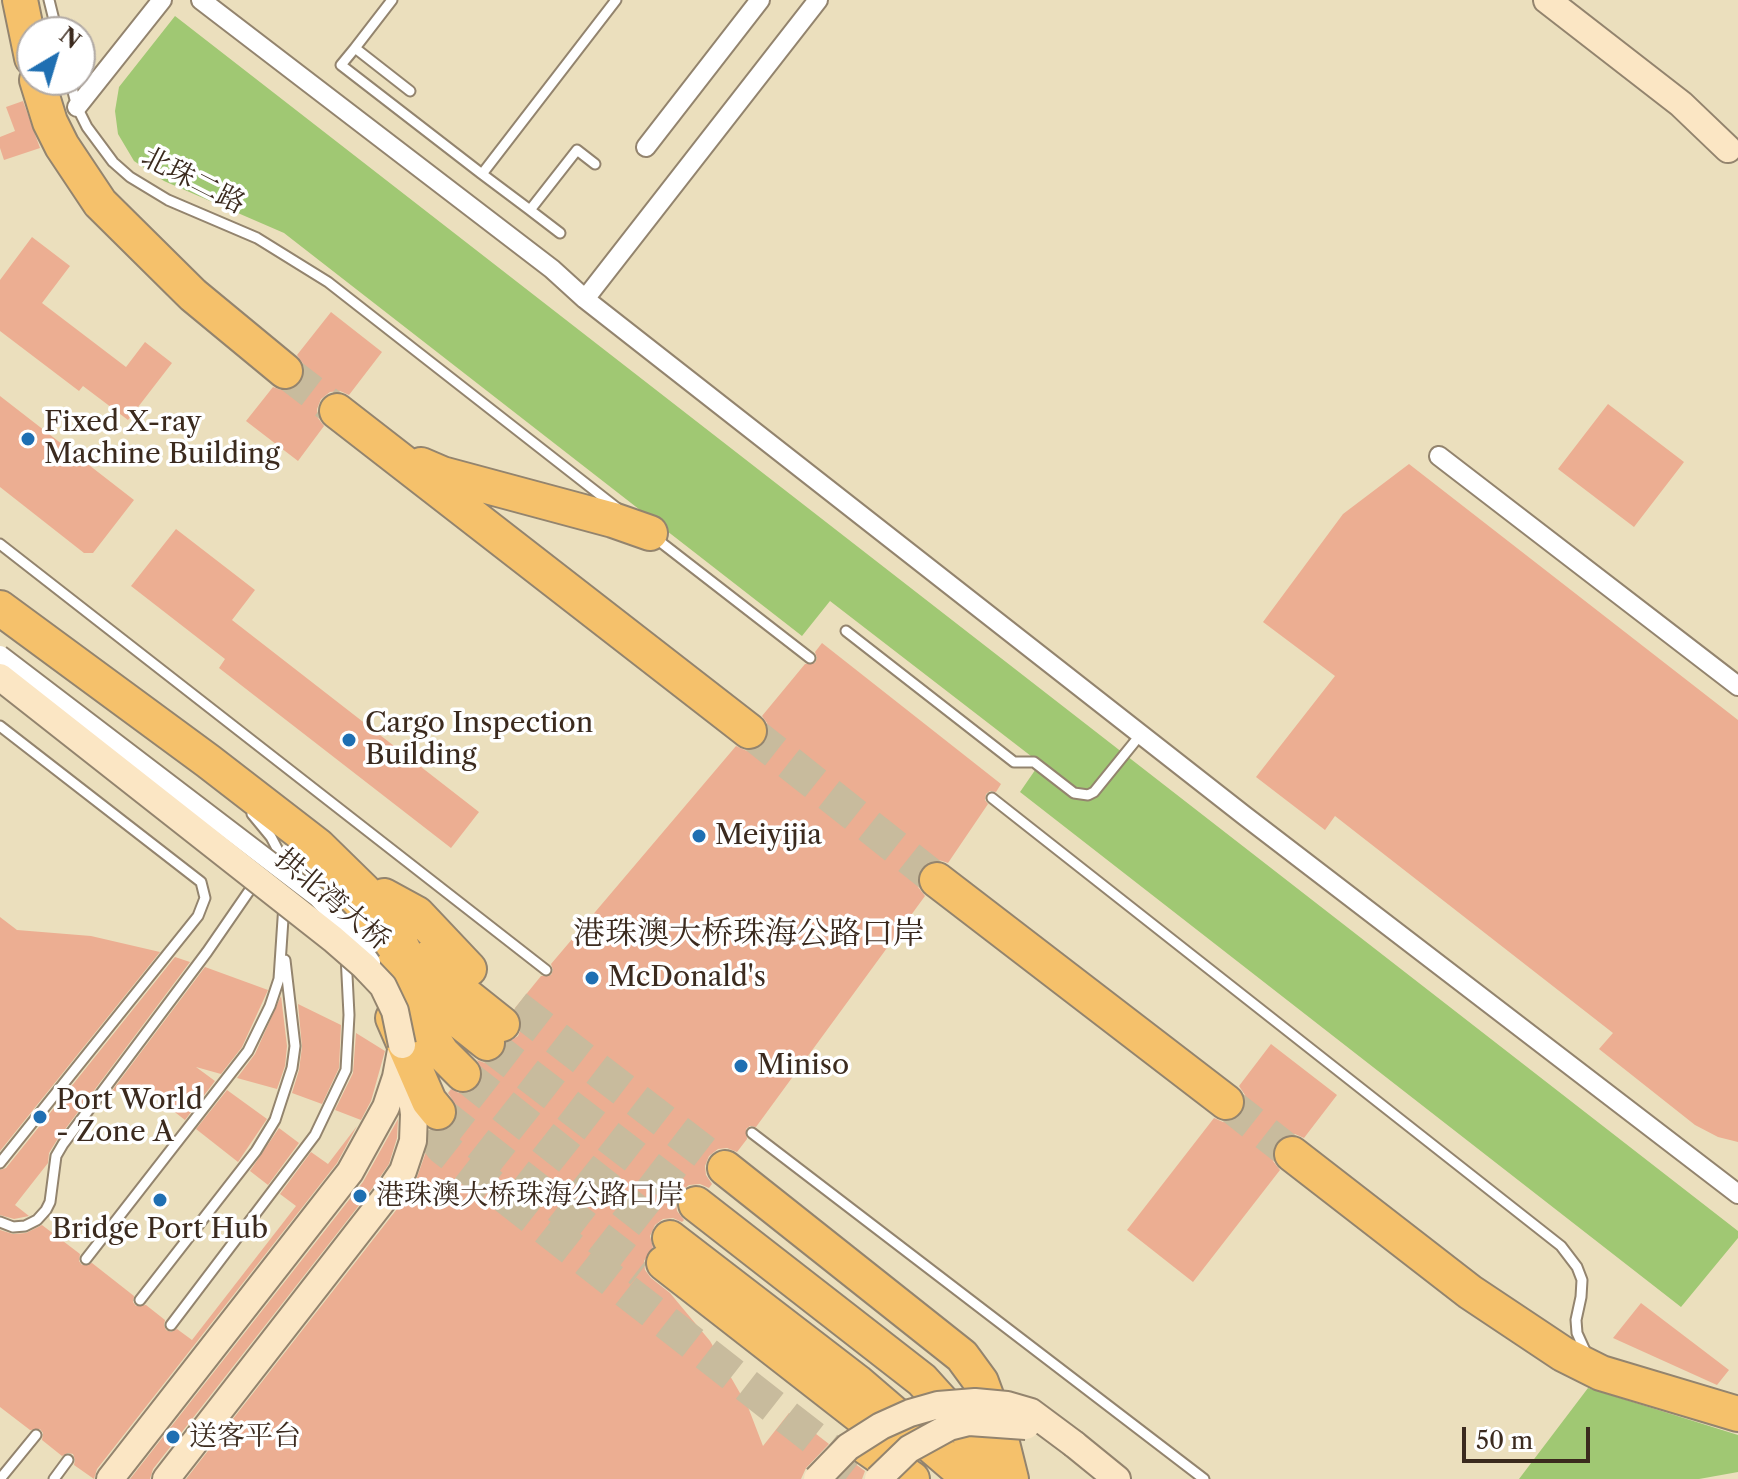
<!DOCTYPE html>
<html>
<head>
<meta charset="utf-8">
<style>
	body { margin:0 }
	#map { position:relative; width:1738px; height:1479px; overflow:hidden; background:#ebdfbd; font-family:"Libre Caslon Text",serif }
	canvas { display:block }
	.north { position:absolute; left:16px; top:16px; width:80px; height:80px; box-sizing:border-box; background:#fff; border:2px solid #b1aaa5; border-radius:50%; rotate:38deg; font-size:22px; font-weight:700; line-height:32px; text-align:center; color:#3b2a1e }
	.north::after { content:''; display:block; margin:auto; width:28px; height:36px; background:#1f6fb2; clip-path:polygon(50% 0,100% 100%,50% 72%,0 100%) }
	.scale { position:absolute; left:1462px; top:1427px; width:128px; height:36px; box-sizing:border-box; border:4px solid #3b2a1e; border-top:0; padding-left:10px; font-size:24px; line-height:28px; white-space:nowrap; color:#3b2a1e; -webkit-text-stroke:6px #fff; paint-order:stroke }
</style>
</head>
<body>
<div id="map">
<canvas width="1738" height="1479"></canvas>
<div class="north">N</div>
<div class="scale">50 m</div>
</div>
<script>
const g = document.querySelector('canvas').getContext('2d');
g.lineJoin = 'round';
function paint(path, color) {
  g.fillStyle = color;
  g.fill(path, 'evenodd');
}
function poly(rows) {
  const path = new Path2D();
  for (const r of rows) {
    path.moveTo(r[0], r[1]);
    for (let i = 2; i < r.length; i += 2) path.lineTo(r[i], r[i + 1]);
  }
  return path;
}
function stroke(path, color, width, dash) {
  g.strokeStyle = color;
  g.lineWidth = width;
  g.lineCap = dash ? 'butt' : 'round';
  g.setLineDash(dash || []);
  g.stroke(path);
}
function drawText(font, color, halo, rows, align = 'center') {
  g.font = font + ' "Libre Caslon Text","Noto Serif SC",serif';
  g.lineWidth = 7;
  g.setLineDash([]);
  g.textBaseline = 'middle';
  g.strokeStyle = halo;
  g.fillStyle = color;
  for (const [text, x, y, turn = 0] of rows) {
    g.save();
    g.translate(x, y);
    g.rotate((+turn || 0) * Math.PI / 180);
    g.textAlign = isNaN(turn) ? turn : align;
    if (halo) g.strokeText(text, 0, 0);
    g.fillText(text, 0, 0);
    g.restore();
  }
}
paint(poly([
	[175,16,1738,1231,1738,1238,1681,1307,1020,792,1040,763,830,601,802,636,284,233,164,181,134,161,118,134,115,111,119,87],
	[1588,1388,1738,1435,1738,1472,1699,1479,1519,1479]
]), '#a0c873');
paint(poly([
	[23,101,40,148,4,160,0,148,0,137,15,131,6,107],
	[32,237,70,266,42,303,126,367,145,342,172,363,128,420,83,386,79,391,0,331,0,280],
	[331,312,382,352,349,395,340,391,330,392,321,399,317,409,318,418,324,426,298,461,246,421,273,387,281,390,291,390,301,383,305,374,304,365,297,355],
	[0,396,134,500,93,553,84,553,0,487],
	[1608,404,1684,462,1634,527,1558,469],
	[1409,464,1738,720,1738,1142,1718,1137,1695,1125,1599,1049,1613,1033,1335,816,1325,830,1256,777,1335,676,1263,622,1343,514],
	[176,529,255,590,232,620,479,812,451,848,219,668,225,659,131,586],
	[822,643,1001,784,996,792,990,791,986,794,985,800,988,804,948,863,939,860,930,861,921,868,917,877,918,887,925,896,756,1127,750,1126,746,1129,747,1139,737,1152,727,1148,718,1149,709,1156,705,1166,706,1175,712,1184,709,1188,700,1184,689,1185,680,1192,676,1202,677,1211,684,1220,682,1222,673,1218,663,1219,655,1225,650,1236,653,1247,644,1261,645,1270,651,1278,670,1293,710,1341,748,1407,763,1446,789,1413,829,1444,806,1468,801,1479,186,1479,397,1209,416,1180,428,1146,429,1130,442,1132,451,1127,457,1118,458,1108,448,1093,451,1089,459,1093,467,1093,478,1088,482,1080,482,1070,477,1060,485,1063,495,1061,503,1055,507,1043,518,1036,522,1026,521,1017,515,1008,541,976,551,975,553,970,551,964,736,746,747,751,757,749,764,744,769,733,767,723,762,716,805,664,815,663,817,658,815,652],
	[0,917,17,930,91,936,160,952,0,1151],
	[175,957,190,962,57,1140,49,1153,48,1163,15,1205,29,1216,14,1219,0,1215,0,1170,6,1168],
	[205,967,268,990,242,1047,221,1074,196,1067,215,1081,185,1120,140,1085,111,1092],
	[281,996,287,1046,285,1066,277,1089,237,1078,255,1054],
	[298,1004,341,1025,339,1068,322,1104,292,1093,299,1070,302,1047],
	[356,1033,385,1051,371,1101,361,1120,335,1110,353,1073],
	[1271,1044,1337,1095,1304,1138,1295,1134,1285,1135,1276,1142,1272,1152,1273,1161,1280,1170,1193,1282,1127,1230,1214,1118,1223,1122,1233,1121,1242,1114,1246,1105,1245,1095,1239,1086],
	[227,1090,267,1119,238,1162,196,1129],
	[398,1119,397,1138,389,1164,371,1190,153,1469,150,1479,130,1479,363,1182],
	[357,1126,337,1163,97,1469,94,1479,74,1465,75,1460,73,1454,68,1453,62,1456,42,1440,43,1433,40,1429,30,1430,0,1407,0,1230,13,1234,26,1233,42,1225,80,1254,79,1261,82,1265,92,1263,134,1296,133,1302,136,1306,146,1305,165,1320,164,1325,166,1330,171,1332,177,1329,192,1340,296,1206,280,1194,311,1152,328,1164],
	[279,1128,299,1143,268,1185,250,1171],
	[1641,1303,1729,1370,1717,1385,1613,1338],
	[854,1463,865,1471,862,1479,839,1479]
]), '#ecae92');
stroke(poly([
	[285,371,337,411],
	[749,731,937,880],
	[516,1007,725,1168],
	[487,1043,696,1204],
	[463,1074,670,1238],
	[417,1081,424,1122,442,1147,866,1479],
	[1226,1102,1292,1154],
	[438,1112,641,1271]
]), '#c8bb9d', 34, [34, 17]);
const lane = poly([
	[49,0,57,32],
	[392,0,355,48,410,91],
	[355,48,341,65,482,174,616,0],
	[70,80,77,107,87,127,113,162,130,177,168,200,257,238,328,282,617,508],
	[482,174,530,210,577,150,595,164],
	[530,210,560,233],
	[654,537,810,658],
	[0,544,546,970],
	[846,631,1014,762,1034,762,1074,793,1088,795,1094,792,1141,734],
	[0,726,201,882,205,898,198,916,0,1163],
	[992,798,1561,1246,1577,1267,1582,1280,1581,1297,1576,1320,1577,1333,1587,1355],
	[252,814,271,837,281,856,284,870],
	[752,1133,1204,1479],
	[0,1222,13,1227,25,1226,37,1220,46,1210,50,1202,56,1156,63,1144,207,952,256,881],
	[86,1259,248,1051,270,1006,279,979,284,904],
	[140,1300,256,1151,275,1120,292,1068,295,1046,285,960],
	[171,1325,315,1135,346,1070,349,1015,346,955],
	[0,1479,36,1435],
	[54,1479,68,1460]
]);
const street = poly([
	[201,0,552,269,585,299,1245,816,1738,1194],
	[77,107,162,0],
	[646,147,760,0],
	[585,299,818,0],
	[1439,456,1738,686]
]);
const secondary = poly([
	[1547,0,1681,104,1728,149],
	[1074,1444,1117,1479],
	[110,1479,350,1172,386,1107,396,1077,402,1045],
	[166,1479,384,1199,403,1171,413,1141,414,1114,409,1076]
]);
const highway = poly([
	[20,0,32,58],
	[37,80,50,122,62,146,100,203,193,295,285,371],
	[337,411,749,731],
	[421,465,442,474,613,520,650,533],
	[0,608,208,761,318,846,364,891,380,912,397,937,421,985,433,1000,487,1043],
	[320,872,348,910,442,1053,463,1074],
	[937,880,1226,1102],
	[384,896,417,914,469,969],
	[428,958,443,977,502,1024],
	[393,1018,429,1101,438,1112],
	[1292,1154,1470,1292,1563,1354,1601,1373,1738,1414],
	[725,1168,962,1356,981,1382,999,1431,1011,1479],
	[696,1204,922,1380,960,1422,984,1454,996,1479],
	[670,1238,857,1382,970,1479],
	[664,1263,900,1447],
	[866,1447,912,1479]
]);
stroke(lane, '#93846e', 13);
stroke(street, '#93846e', 22);
stroke(secondary, '#93846e', 30);
stroke(highway, '#93846e', 38);
stroke(lane, '#fff', 9);
stroke(street, '#fff', 18);
stroke(secondary, '#fbe6c4', 26);
stroke(highway, '#f5c16b', 34);
const streetBridge = poly([
	[0,655,317,897,353,936,371,962]
]);
const secondaryBridge = poly([
	[0,677,333,939,364,966,383,986,395,1011,402,1045],
	[817,1479,848,1447,881,1426,910,1413,938,1405,975,1402,1007,1405,1031,1412,1074,1444],
	[878,1479,909,1449,949,1427,969,1422,1026,1426]
]);
stroke(streetBridge, '#93846e', 22, []);
stroke(secondaryBridge, '#93846e', 30, []);
stroke(streetBridge, '#fff', 18);
stroke(secondaryBridge, '#fbe6c4', 26);
for (const [x, y, r, color] of [
	[28,439,8,"#1f6fb2"],
	[349,740,8,"#1f6fb2"],
	[699,836,8,"#1f6fb2"],
	[592,978,8,"#1f6fb2"],
	[741,1066,8,"#1f6fb2"],
	[40,1117,8,"#1f6fb2"],
	[360,1196,8,"#1f6fb2"],
	[160,1200,8,"#1f6fb2"],
	[173,1437,8,"#1f6fb2"]
]) {
  const dot = new Path2D();
  dot.arc(x, y, r, 0, 2 * Math.PI);
  g.fillStyle = color;
  g.fill(dot);
  stroke(dot, '#fff', 3);
}
drawText('28px', '#3b2a1e', '#fff', [
	["北珠二路",193,181,27],
	["拱北湾大桥",332,900,40]
]);
drawText('28px', '#3b2a1e', '#fff', [
	["Fixed X-ray",44,423],
	["Machine Building",44,455],
	["Cargo Inspection",365,724],
	["Building",365,756],
	["Meiyijia",715,836],
	["McDonald's",608,978],
	["Miniso",757,1066],
	["Port World",56,1101],
	["- Zone A",56,1133],
	["港珠澳大桥珠海公路口岸",376,1196],
	["Bridge Port Hub",160,1230,"center"],
	["送客平台",189,1437]
], 'left');
drawText('32px', '#3b2a1e', '#fff', [
	["港珠澳大桥珠海公路口岸",749,935]
]);
</script>
</body>
</html>
